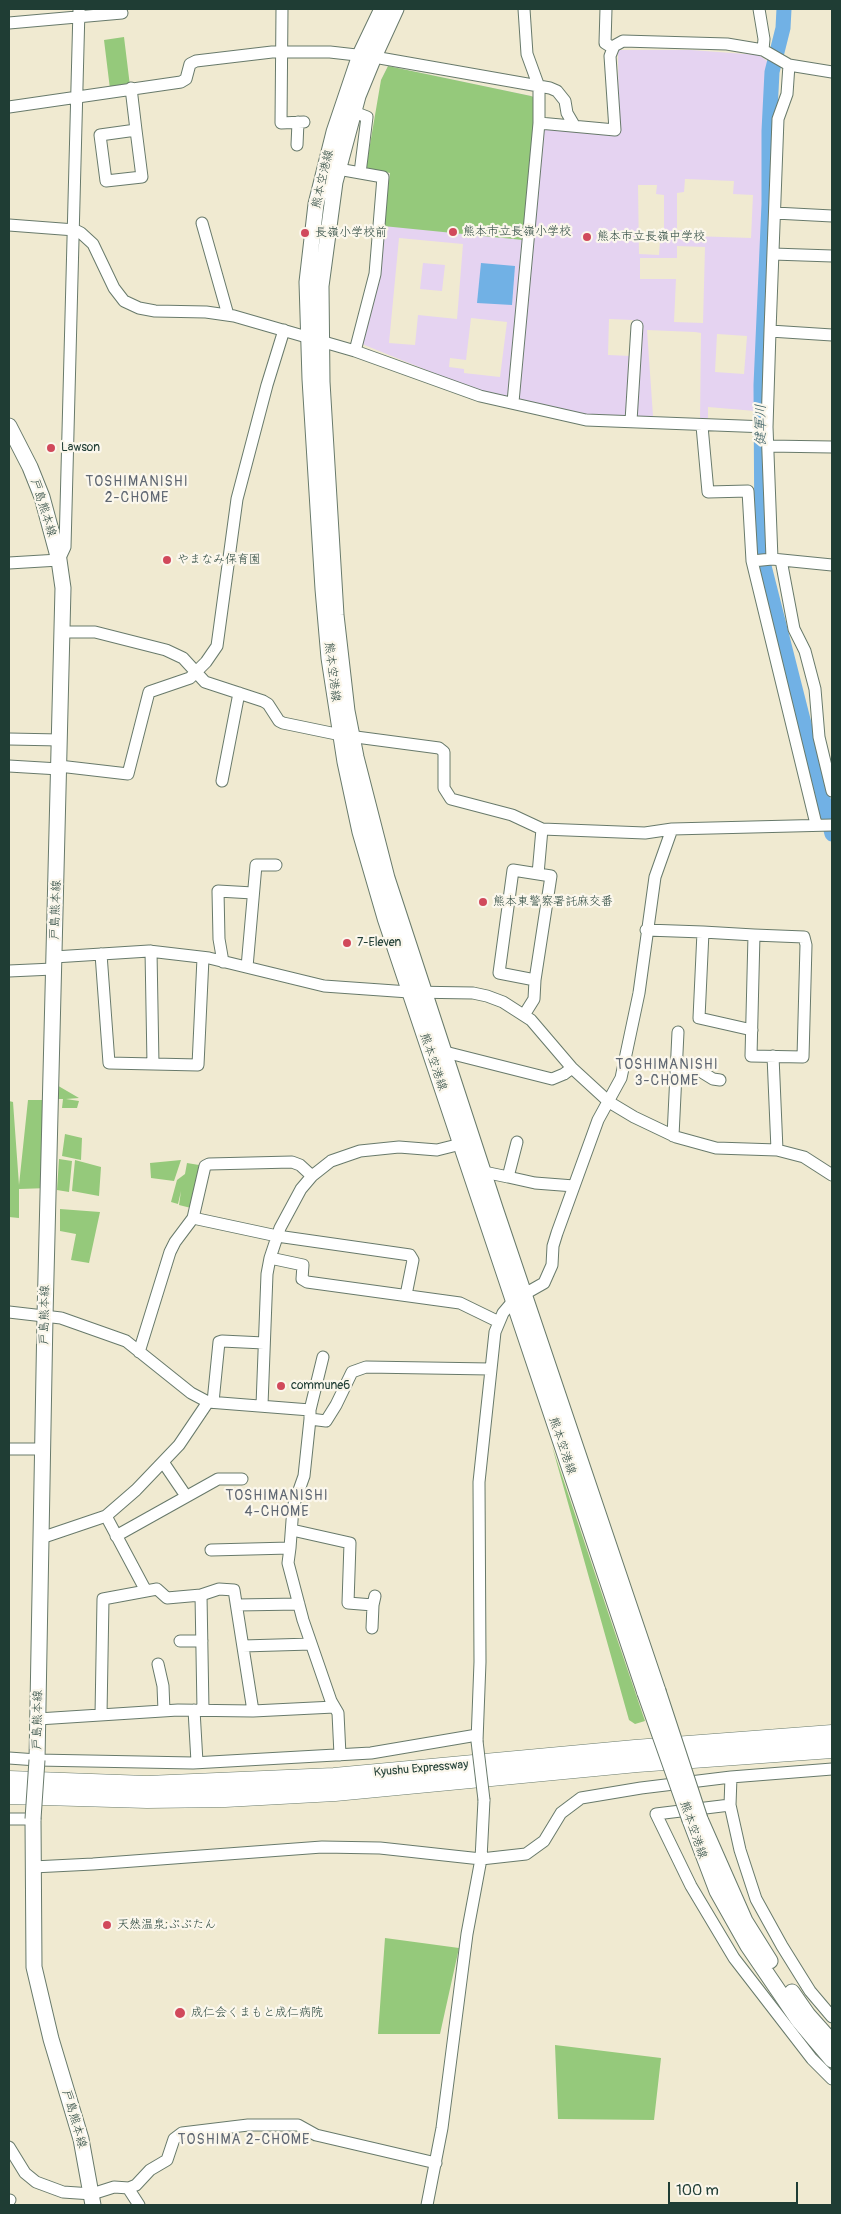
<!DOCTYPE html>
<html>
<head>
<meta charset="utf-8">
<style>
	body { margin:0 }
	#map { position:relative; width:841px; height:2214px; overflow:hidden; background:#f0ead1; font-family:Pangolin,sans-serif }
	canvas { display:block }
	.frame { position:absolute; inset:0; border:10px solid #1f3d34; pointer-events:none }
	.scale { position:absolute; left:668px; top:2182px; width:130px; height:22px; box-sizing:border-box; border:2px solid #1f3d34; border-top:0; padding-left:6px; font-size:15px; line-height:18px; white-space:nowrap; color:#1f3d34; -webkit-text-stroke:4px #fbf7ec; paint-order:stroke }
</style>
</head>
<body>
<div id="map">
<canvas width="841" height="2214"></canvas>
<div class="frame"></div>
<div class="scale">100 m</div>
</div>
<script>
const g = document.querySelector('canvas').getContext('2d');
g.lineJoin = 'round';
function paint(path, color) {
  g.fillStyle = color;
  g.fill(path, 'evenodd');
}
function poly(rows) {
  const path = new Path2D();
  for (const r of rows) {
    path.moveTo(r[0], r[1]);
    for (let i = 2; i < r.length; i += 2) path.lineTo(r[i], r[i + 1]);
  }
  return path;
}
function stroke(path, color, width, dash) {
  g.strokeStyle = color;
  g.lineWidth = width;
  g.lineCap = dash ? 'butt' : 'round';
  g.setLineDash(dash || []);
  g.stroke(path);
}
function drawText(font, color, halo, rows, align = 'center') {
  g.font = font + ' Pangolin,"Klee One",sans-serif';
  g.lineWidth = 4.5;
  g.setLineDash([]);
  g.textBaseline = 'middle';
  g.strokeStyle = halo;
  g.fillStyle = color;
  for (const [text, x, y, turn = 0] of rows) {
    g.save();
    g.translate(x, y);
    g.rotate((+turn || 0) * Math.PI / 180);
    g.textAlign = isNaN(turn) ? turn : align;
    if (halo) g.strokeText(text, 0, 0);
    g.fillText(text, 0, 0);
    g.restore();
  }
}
paint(poly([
	[618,50,691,50,759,55,767,61,762,258,755,411,708,407,708,423,700,422,701,333,695,332,647,330,653,416,645,420,581,415,519,400,544,129,619,134],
	[685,179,734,181,733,194,753,195,751,238,693,236,693,231,677,230,677,193,684,192],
	[638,185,657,185,656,194,664,195,664,240,660,240,659,255,639,254],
	[677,246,705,247,703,323,674,322,676,279,640,279,640,258,677,258],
	[609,319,633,320,631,356,608,355],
	[717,334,747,336,744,374,715,372],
	[388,66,531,96,536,98,508,398,483,393,362,344,380,251,390,173,386,171,381,80],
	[399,238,463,244,457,319,418,315,415,345,389,343],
	[471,318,507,322,500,377,464,373,464,369,449,367,450,358,466,360],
	[423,263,445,265,442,291,420,289]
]), '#e5d3f1');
paint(poly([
	[124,37,130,86,110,89,104,40],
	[388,66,531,96,536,98,523,240,383,226,390,173,366,168,381,80],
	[55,1084,79,1098,66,1099,79,1101,77,1108,62,1108,63,1099,54,1099],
	[28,1100,45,1100,49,1188,19,1189,19,1218,9,1217,9,1101,13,1102,19,1185],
	[65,1134,82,1138,81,1160,62,1156],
	[59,1159,72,1161,69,1192,57,1190],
	[75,1160,101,1167,99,1196,72,1191],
	[181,1160,174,1181,151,1178,150,1163],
	[187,1163,199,1165,191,1208,179,1205,181,1191,178,1204,171,1202,177,1180,185,1174],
	[60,1209,100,1212,89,1263,71,1260,76,1234,60,1231],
	[552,1446,613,1627,645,1721,635,1724,629,1720],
	[385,1938,459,1948,440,2034,378,2034],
	[555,2045,661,2058,654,2120,558,2119]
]), '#95c97b');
paint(poly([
	[481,263,515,266,512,305,477,303]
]), '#71b1e5');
stroke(poly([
	[784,9,783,28,772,72,769,131,769,204,761,385,762,558,832,834]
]), '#71b1e5', 15);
const minor = poly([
	[282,9,281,123,304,122],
	[606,9,605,43,613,48],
	[759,9,764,39,763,50],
	[9,23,122,13],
	[131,88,136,130,142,177,106,181,100,135,136,130],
	[9,107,181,82,186,79,190,64,196,61,272,52,330,52,374,57,550,88,557,91,565,101,567,113,574,125],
	[354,112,367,117,360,173],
	[539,123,615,130,610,56,614,46,623,41,727,44,763,50,789,65,832,72],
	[297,145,298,122],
	[338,169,383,177,375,274,355,351],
	[775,213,832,216],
	[202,223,228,315],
	[9,225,75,230,81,233,93,244,114,288,124,301,139,308,155,311,206,312,234,316,355,351,480,396,586,420,767,427],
	[773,254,832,256],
	[770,331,832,335],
	[513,402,539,123,539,87,527,54,524,9],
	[631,421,637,326],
	[702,426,708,492,748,491,752,561,816,824],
	[768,446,832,447],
	[772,559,767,427,770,331,778,119,787,94,789,65],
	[781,560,794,629,805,651,815,689,819,737,832,791],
	[752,561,772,559,832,565],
	[9,563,59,560,65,547,79,9],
	[63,632,95,632,166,650,183,658,205,682,263,701,268,704,279,721,283,723,341,735,439,748,444,752,444,788,451,799,512,815,542,829,645,833,672,829,832,825],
	[9,739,60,740],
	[9,766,59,769],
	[59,766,128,774,149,692,190,678,206,662,217,646,237,499,267,385,284,330],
	[222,781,239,693],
	[538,874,542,829],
	[646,930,703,932,754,935,804,937,806,945,803,1057,751,1056,754,935],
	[703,932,699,1018,752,1030],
	[151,951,153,1064],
	[101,954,109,1063,198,1065,203,958],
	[54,957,149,951,209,958,324,986,409,992,473,993,487,996,503,1002,531,1020,572,1068,609,1102,634,1117,676,1137,716,1148,777,1150,804,1157,832,1175],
	[223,962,219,939,218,891,253,893],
	[247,967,256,865,276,865],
	[9,971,53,969],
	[524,1015,534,999,535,980,499,973,513,870,551,876,535,980],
	[445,1052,552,1079,564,1074,572,1068],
	[773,1056,777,1150],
	[676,1070,700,1071,713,1079,720,1080],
	[673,1136,678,1032],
	[484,1172,508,1177,517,1142],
	[508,1177,535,1183,574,1186],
	[193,1218,277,1236,410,1255,413,1260,406,1295],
	[270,1258,280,1228,301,1189,312,1176,331,1161,360,1151,399,1147,437,1150,461,1144],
	[9,1312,61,1318,126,1341,191,1393,208,1402,310,1410,310,1419,326,1421,336,1405,352,1372,366,1367,490,1369],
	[139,1352,170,1252,175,1242,193,1218,205,1166,209,1164,292,1162,300,1165,312,1176],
	[213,1402,219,1342,222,1341,264,1343],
	[262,1405,267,1274,270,1258,303,1265,302,1279,307,1282,460,1303,499,1322],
	[310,1410,323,1357],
	[9,1449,44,1449],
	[163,1462,186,1496],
	[106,1516,146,1591],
	[292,1530,350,1543,348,1603,373,1605],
	[116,1536,218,1479,242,1479],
	[41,1538,106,1516,136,1490,179,1445,208,1402],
	[290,1548,288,1563,303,1620,331,1701,338,1713,340,1755],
	[211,1550,290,1548,293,1507,304,1476,310,1419],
	[201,1595,203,1710],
	[237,1605,299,1604],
	[372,1628,373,1605,375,1596],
	[180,1641,202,1641],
	[243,1646,311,1644],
	[158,1664,163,1686,164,1711],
	[194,1710,197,1762],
	[101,1715,103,1599,157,1589,167,1598,201,1595,219,1589,234,1590,253,1711],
	[38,1719,178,1710,253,1711,334,1707],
	[477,1741,480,1662,479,1482,495,1332,503,1313,514,1300,544,1283,552,1265,553,1246,557,1233,598,1120,621,1078,639,993,655,877,672,829],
	[9,1758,37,1760,193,1763,371,1753,477,1735],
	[731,1777,730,1805,740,1850,756,1899,782,1946,810,1991,832,2017],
	[730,1805,656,1814,691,1886,734,1958,812,2059,832,2079],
	[9,1819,33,1819],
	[33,1867,93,1864,322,1847,380,1848,481,1859,526,1854,544,1841,561,1813,581,1798,641,1788,731,1777,832,1769],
	[9,2147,25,2173,36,2182,63,2192,92,2194,114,2187,129,2188,136,2185,150,2170,167,2160,174,2139,182,2133,248,2125,298,2125,316,2135,436,2163],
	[128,2188,139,2205],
	[9,2200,10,2200],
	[427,2205,442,2128,467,1934,481,1859,484,1800]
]);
const major = poly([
	[382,9,360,55,334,132,316,204,307,282,310,379,323,589,329,658,345,762,360,832,385,918,645,1693],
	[396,9,374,57,358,96,335,182,321,286,322,382,336,615,347,711,356,757,387,878,495,1208,658,1691],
	[9,426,30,467,42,497,59,560,63,588,45,1316,37,1760],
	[33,1819,34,1967,51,2039,81,2139,93,2205],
	[700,1819,745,1921,770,1961],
	[690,1820,717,1891,748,1946,799,2021,832,2060],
	[792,1992,808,2015,832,2042]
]);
const highway = poly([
	[9,1780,147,1785,334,1777,635,1749,832,1734],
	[9,1795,147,1799,225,1798,335,1792,637,1763,832,1749]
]);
stroke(minor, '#687a6b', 13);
stroke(major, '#687a6b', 17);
stroke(highway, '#687a6b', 19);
stroke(minor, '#fff', 11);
stroke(major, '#fff', 15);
stroke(highway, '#fff', 18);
const minorBridge = poly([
	[477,1741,484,1800]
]);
const majorBridge = poly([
	[658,1691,700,1819],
	[645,1693,690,1820],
	[33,1819,37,1760]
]);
stroke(minorBridge, '#687a6b', 13, []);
stroke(majorBridge, '#687a6b', 17, []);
stroke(minorBridge, '#fff', 11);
stroke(majorBridge, '#fff', 15);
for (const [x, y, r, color] of [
	[453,232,5,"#d1495b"],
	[305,233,5,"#d1495b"],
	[587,237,5,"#d1495b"],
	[51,448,5,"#d1495b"],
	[167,560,5,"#d1495b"],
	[483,902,5,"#d1495b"],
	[347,943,5,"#d1495b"],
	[281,1386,5,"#d1495b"],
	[107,1925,5,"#d1495b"],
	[180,2013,6,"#d1495b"]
]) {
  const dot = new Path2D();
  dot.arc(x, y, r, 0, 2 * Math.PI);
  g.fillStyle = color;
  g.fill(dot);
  stroke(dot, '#fbf7ec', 2);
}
drawText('12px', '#1f3d34', '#fbf7ec', [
	["熊本空港線",323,179,-77],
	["戸島熊本線",43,508,73],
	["熊本空港線",332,672,83],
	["戸島熊本線",56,910,-88],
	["熊本空港線",433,1062,71],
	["戸島熊本線",45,1315,-89],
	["熊本空港線",562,1446,71],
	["戸島熊本線",38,1720,-89],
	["Kyushu Expressway",421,1769,-5],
	["熊本空港線",693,1830,71],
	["戸島熊本線",74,2119,74]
]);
drawText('12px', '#1f3d34', '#fbf7ec', [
	["熊本市立長嶺小学校",463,232],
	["長嶺小学校前",315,233],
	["熊本市立長嶺中学校",597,237],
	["Lawson",61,448],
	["やまなみ保育園",177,560],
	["熊本東警察署託麻交番",493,902],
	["7-Eleven",357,943],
	["commune6",291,1386],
	["天然温泉;ぶぶたん",117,1925],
	["成仁会くまもと成仁病院",191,2013]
], 'left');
drawText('italic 14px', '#345a60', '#fbf7ec', [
	["健軍川",761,425,-90]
]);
g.letterSpacing = '1px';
drawText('14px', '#5f6772', '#fbf7ec', [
	["TOSHIMANISHI",137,482],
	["2-CHOME",137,498],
	["TOSHIMANISHI",667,1065],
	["3-CHOME",667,1081],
	["TOSHIMANISHI",277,1496],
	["4-CHOME",277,1512],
	["TOSHIMA 2-CHOME",244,2140]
]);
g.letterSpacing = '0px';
</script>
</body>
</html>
